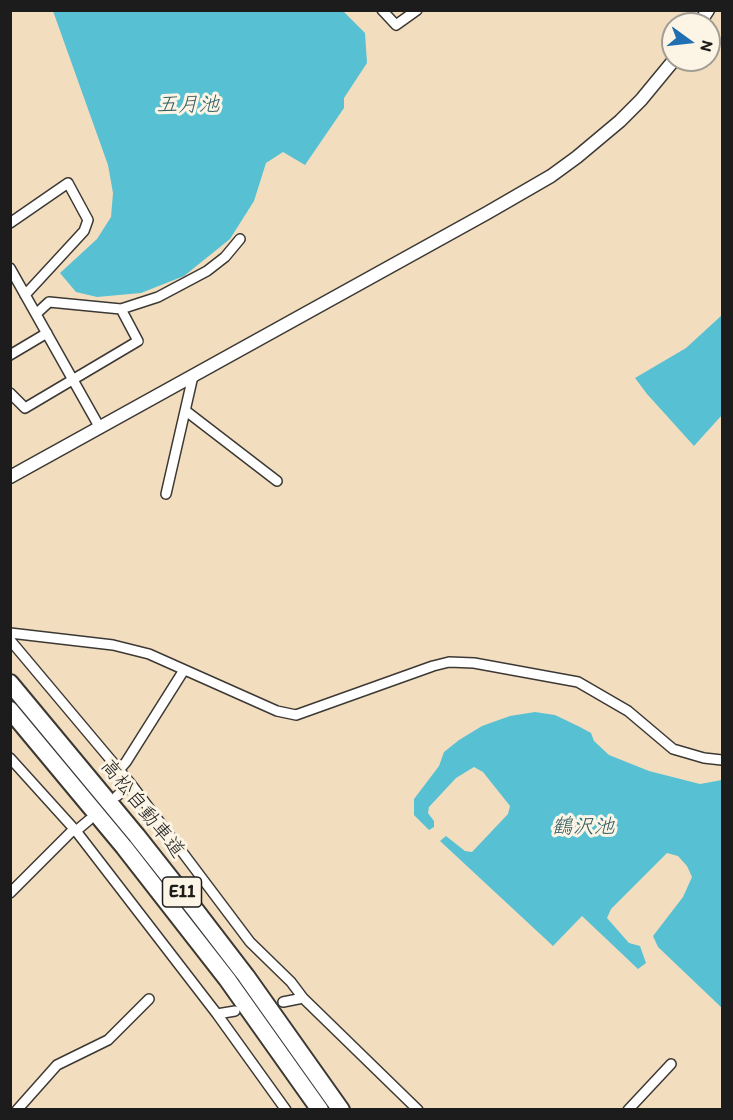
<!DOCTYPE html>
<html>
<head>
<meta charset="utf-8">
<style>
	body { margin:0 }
	#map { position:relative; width:733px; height:1120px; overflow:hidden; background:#f3ddbf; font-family:Itim,sans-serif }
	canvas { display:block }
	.frame { position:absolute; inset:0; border:12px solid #1c1c1c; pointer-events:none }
	.north { position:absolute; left:661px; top:12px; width:60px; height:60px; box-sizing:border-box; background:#fcf5e5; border:2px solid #a29e95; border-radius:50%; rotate:105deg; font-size:16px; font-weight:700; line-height:24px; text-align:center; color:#1c1c1c }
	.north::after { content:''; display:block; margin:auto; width:21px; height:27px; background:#1f6fb2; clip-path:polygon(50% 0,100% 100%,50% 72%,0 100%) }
</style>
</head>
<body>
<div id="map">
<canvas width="733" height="1120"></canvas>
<div class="frame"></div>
<div class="north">N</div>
</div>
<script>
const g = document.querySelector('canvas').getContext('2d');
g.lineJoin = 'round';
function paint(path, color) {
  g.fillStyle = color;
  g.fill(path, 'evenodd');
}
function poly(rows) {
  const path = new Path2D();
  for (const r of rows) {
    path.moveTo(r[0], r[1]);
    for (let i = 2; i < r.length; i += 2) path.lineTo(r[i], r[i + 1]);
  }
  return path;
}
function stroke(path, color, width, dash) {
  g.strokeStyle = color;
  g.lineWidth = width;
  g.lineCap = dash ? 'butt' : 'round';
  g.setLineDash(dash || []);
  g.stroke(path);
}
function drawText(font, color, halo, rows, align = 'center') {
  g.font = font + ' Itim,"Klee One",sans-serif';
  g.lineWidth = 6;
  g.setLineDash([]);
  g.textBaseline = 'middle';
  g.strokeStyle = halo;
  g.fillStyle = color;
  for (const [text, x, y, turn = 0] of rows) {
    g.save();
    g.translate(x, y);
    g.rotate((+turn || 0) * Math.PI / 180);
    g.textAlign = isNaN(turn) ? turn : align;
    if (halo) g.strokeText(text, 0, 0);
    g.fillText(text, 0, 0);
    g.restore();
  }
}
paint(poly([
	[53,11,343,11,365,33,367,63,344,98,344,108,305,165,283,152,266,163,254,201,230,239,184,276,141,293,97,297,76,292,60,273,97,239,111,217,113,193,108,165],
	[722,315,722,415,694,446,647,394,635,378,686,348],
	[535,712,555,715,580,727,591,733,594,741,609,755,649,771,700,784,722,780,722,1008,658,947,653,936,683,897,692,877,687,866,678,856,667,853,611,909,607,918,629,943,640,946,646,963,638,969,582,916,553,946,440,841,446,836,465,851,472,852,508,814,510,806,483,772,474,767,456,778,429,807,428,813,434,821,434,827,429,830,414,815,414,799,439,766,444,752,459,740,482,726,510,716]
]), '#57c1d3');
const street = poly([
	[382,10,396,25,417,10],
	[10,223,68,183,88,220,84,231,25,295],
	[10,268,100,428],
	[36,314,49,302,121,309,158,297,207,271,225,257,240,239],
	[10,355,47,333],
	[10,393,25,408,138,341,121,309],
	[186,411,277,481],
	[166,494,193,376],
	[10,633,113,645,149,654,277,711,296,715,433,666,449,662,474,663,578,682,628,711,673,749,704,758,722,760],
	[10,640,131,784,250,942,291,982,303,998,418,1110],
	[10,758,76,831,217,1014,286,1110],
	[119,770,126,762,184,670],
	[117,796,131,784],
	[76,831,89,820],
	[10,893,74,829],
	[283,1002,303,998],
	[217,1014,235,1011],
	[17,1110,57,1065,108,1040,149,999],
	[628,1110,671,1064]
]);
const secondary = poly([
	[699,24,708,10],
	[10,477,487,213,551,176,577,157,620,121,641,100,674,60]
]);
const highway = poly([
	[10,683,137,836,193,907,246,976,341,1110],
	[10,710,124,847,227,979,320,1110]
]);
stroke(street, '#3c3934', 12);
stroke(secondary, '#3c3934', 15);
stroke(highway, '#3c3934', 20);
stroke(street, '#fff', 9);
stroke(secondary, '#fff', 12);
stroke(highway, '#fff', 16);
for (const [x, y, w] of [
	[182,892,39]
]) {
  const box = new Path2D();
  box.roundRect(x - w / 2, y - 15, w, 30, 4.5);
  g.fillStyle = '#fcf5e5';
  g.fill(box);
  stroke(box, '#1c1c1c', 1.5);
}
drawText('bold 18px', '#1c1c1c', null, [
	["E11",182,892]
]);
drawText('20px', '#1c1c1c', '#fcf5e5', [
	["高松自動車道",142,809,51]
]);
drawText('italic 21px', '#345e65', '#fcf5e5', [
	["五月池",188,106],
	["鶴沢池",583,828]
]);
</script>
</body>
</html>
